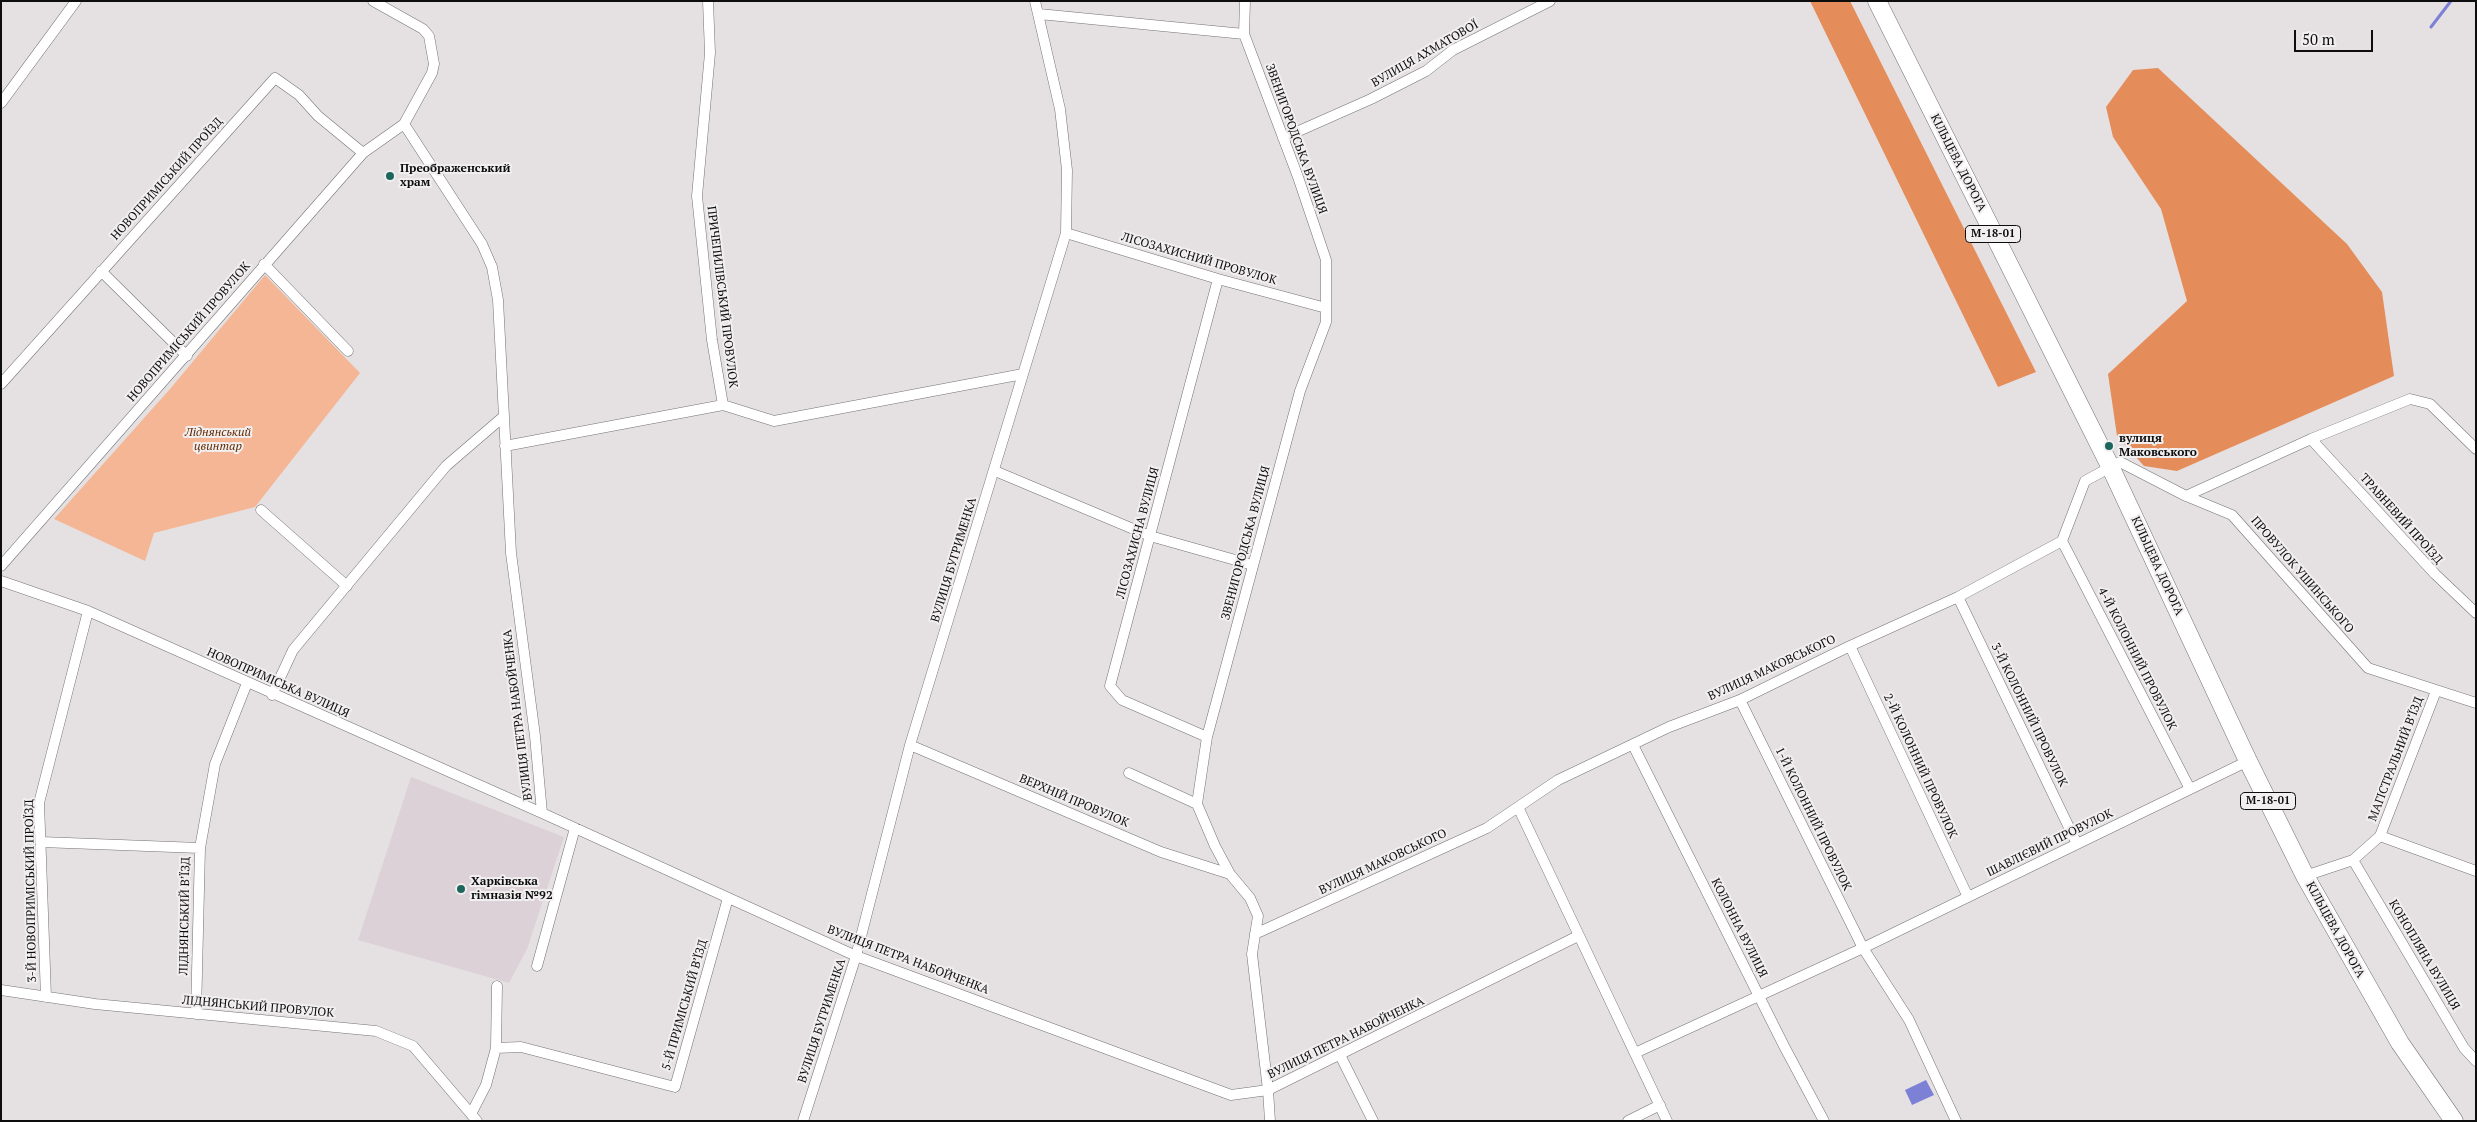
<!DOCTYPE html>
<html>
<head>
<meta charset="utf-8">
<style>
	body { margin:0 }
	#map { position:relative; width:2477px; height:1122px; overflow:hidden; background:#e5e1e3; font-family:"PT Serif",serif }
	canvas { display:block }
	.frame { position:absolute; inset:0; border:2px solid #0e0d0e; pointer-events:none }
	.scale { position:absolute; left:2294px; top:30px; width:79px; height:22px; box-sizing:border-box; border:2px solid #0e0d0e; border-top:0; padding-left:6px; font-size:15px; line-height:18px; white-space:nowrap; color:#0e0d0e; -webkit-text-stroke:4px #f2eff0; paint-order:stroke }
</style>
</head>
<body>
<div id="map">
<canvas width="2477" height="1122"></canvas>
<div class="frame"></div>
<div class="scale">50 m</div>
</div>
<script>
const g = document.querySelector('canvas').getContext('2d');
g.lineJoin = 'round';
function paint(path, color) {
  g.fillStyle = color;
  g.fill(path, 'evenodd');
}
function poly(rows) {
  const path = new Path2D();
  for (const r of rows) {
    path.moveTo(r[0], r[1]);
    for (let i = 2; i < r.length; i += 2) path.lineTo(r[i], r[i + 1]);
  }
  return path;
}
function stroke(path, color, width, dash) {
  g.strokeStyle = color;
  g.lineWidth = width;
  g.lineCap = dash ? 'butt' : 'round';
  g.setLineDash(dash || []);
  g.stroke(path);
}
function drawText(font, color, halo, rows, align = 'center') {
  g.font = font + ' "PT Serif",serif';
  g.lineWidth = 4;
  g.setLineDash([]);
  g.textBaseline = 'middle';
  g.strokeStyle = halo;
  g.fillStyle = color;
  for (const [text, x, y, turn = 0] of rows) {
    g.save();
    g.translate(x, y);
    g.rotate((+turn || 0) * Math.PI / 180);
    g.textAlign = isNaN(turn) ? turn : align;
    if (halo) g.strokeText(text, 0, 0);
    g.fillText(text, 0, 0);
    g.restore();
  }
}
paint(poly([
	[411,777,564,837,527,949,509,983,358,940]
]), '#dcd1d6');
paint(poly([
	[265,275,360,373,255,507,154,533,145,561,54,519,170,389]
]), '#f4b694');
paint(poly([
	[1810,1,1850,1,2036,372,1998,387],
	[2158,68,2347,244,2382,292,2394,376,2177,471,2144,466,2117,436,2108,374,2187,301,2161,209,2113,137,2106,107,2133,70]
]), '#e58d5a');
paint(poly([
	[1926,1080,1934,1095,1912,1105,1905,1090]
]), '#7d81d6');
stroke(poly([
	[2431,27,2451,1]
]), '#7d81d6', 3);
const street = poly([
	[708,1,710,53,697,196,712,340,723,405],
	[1245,1,1244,34,1298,177,1326,260,1326,322,1300,391,1207,737,1197,804,1215,846,1230,874,1250,898,1258,916,1252,954,1268,1090,1270,1121],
	[1039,14,1244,34],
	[1,103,76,1],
	[404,124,482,244,492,267,498,300,511,553,535,736,542,813],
	[1283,138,1371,99,1426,71,1453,50,1550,1],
	[1066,233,1218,279,1326,308],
	[264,264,348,351],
	[101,271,187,356],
	[1,384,275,78,299,95,318,116,363,153],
	[2311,439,2435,574,2476,613],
	[505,446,723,405,774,421,1023,374],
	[995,471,1150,536,1253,565],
	[2186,496,2311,439,2410,399,2430,404,2476,449],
	[261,510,347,586],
	[2062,541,2190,789],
	[1,566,363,153,404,124,432,73,434,64,429,36,423,29,373,1],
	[1,581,88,611,542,813,856,956,1231,1095,1268,1090,1578,936],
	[1958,597,2077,844],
	[1850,646,1968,897],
	[272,695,293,650,446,466,503,417],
	[1740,700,1863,948,1909,1020,1956,1121],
	[1207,737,1122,700,1110,686,1218,279],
	[910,745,1161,852,1230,874],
	[1633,745,1784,1046,1824,1121],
	[1129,773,1197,804],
	[1518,807,1667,1121],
	[2380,836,2436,691],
	[41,842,200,848],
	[2353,860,2464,1048,2476,1061],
	[2305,876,2353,860,2380,836,2476,871],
	[1255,934,1487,828,1558,780,1669,727,1740,700,1850,646,1958,597,2062,541,2085,481,2120,462,2186,496,2232,515,2368,668,2476,703],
	[537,966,575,828],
	[1,990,95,1004,376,1031,413,1046,477,1121],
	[46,997,39,803,88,611],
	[196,1014,200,848,215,764,247,683],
	[496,1048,521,1047,675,1087,728,898],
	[1635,1053,1863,948,2248,761],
	[1340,1055,1373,1121],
	[471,1114,486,1085,496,1048,497,986],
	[803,1121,856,956,910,745,1066,233,1067,170,1060,109,1035,1],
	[1628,1121,1660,1105]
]);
const highway = poly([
	[1877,1,2110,466,2248,761,2305,876,2400,1043,2454,1121]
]);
stroke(street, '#757273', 11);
stroke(highway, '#757273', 19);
stroke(street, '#fff', 10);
stroke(highway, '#fff', 18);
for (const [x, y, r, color] of [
	[390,176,5,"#1d665d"],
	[2109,446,5,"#1d665d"],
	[461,889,5,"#1d665d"]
]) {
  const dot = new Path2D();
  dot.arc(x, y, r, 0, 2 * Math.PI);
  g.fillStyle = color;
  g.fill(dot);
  stroke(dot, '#f2eff0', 2);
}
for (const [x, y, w] of [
	[1993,234,55],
	[2268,801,55]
]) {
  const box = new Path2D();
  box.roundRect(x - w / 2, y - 8.5, w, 17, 4);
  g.fillStyle = '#f2eff0';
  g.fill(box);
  stroke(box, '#0e0d0e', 1);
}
drawText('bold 11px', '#0e0d0e', null, [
	["М-18-01",1993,234],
	["М-18-01",2268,801]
]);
drawText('12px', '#0e0d0e', '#f2eff0', [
	["ВУЛИЦЯ АХМАТОВОЇ",1425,54,-30],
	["ЗВЕНИГОРОДСЬКА ВУЛИЦЯ",1296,139,70],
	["КІЛЬЦЕВА ДОРОГА",1958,163,63],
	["НОВОПРИМІСЬКИЙ ПРОЇЗД",167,179,-48],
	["ЛІСОЗАХИСНИЙ ПРОВУЛОК",1199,259,16],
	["ПРИЧЕПИЛІВСЬКИЙ ПРОВУЛОК",722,297,83],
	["НОВОПРИМІСЬКИЙ ПРОВУЛОК",189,332,-49],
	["ТРАВНЕВИЙ ПРОЇЗД",2401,519,48],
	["ЛІСОЗАХИСНА ВУЛИЦЯ",1138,533,-75],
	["ЗВЕНИГОРОДСЬКА ВУЛИЦЯ",1246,543,-75],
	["ВУЛИЦЯ БУГРИМЕНКА",954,560,-73],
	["КІЛЬЦЕВА ДОРОГА",2157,566,65],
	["ПРОВУЛОК УШИНСЬКОГО",2302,575,49],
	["4-Й КОЛОННИЙ ПРОВУЛОК",2137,659,63],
	["ВУЛИЦЯ МАКОВСЬКОГО",1772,668,-25],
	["НОВОПРИМІСЬКА ВУЛИЦЯ",278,683,24],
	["ВУЛИЦЯ ПЕТРА НАБОЙЧЕНКА",518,715,-97],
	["3-Й КОЛОННИЙ ПРОВУЛОК",2029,715,64],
	["МАГІСТРАЛЬНИЙ В’ЇЗД",2396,759,-69],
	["2-Й КОЛОННИЙ ПРОВУЛОК",1920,766,65],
	["ВЕРХНІЙ ПРОВУЛОК",1074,801,23],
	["1-Й КОЛОННИЙ ПРОВУЛОК",1813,819,64],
	["ШАВЛІЄВИЙ ПРОВУЛОК",2050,843,-26],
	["ВУЛИЦЯ МАКОВСЬКОГО",1383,862,-25],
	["3-Й НОВОПРИМІСЬКИЙ ПРОЇЗД",31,891,-91],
	["ЛІДНЯНСЬКИЙ В’ЇЗД",185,916,-89],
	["КОЛОННА ВУЛИЦЯ",1739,928,63],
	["КІЛЬЦЕВА ДОРОГА",2335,930,61],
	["КОНОПЛЯНА ВУЛИЦЯ",2424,955,59],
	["ВУЛИЦЯ ПЕТРА НАБОЙЧЕНКА",908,960,21],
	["5-Й ПРИМІСЬКИЙ В’ЇЗД",685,1005,-74],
	["ЛІДНЯНСЬКИЙ ПРОВУЛОК",258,1007,5],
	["ВУЛИЦЯ БУГРИМЕНКА",822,1021,-72],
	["ВУЛИЦЯ ПЕТРА НАБОЙЧЕНКА",1346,1038,-26]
]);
drawText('bold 12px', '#0e0d0e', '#f2eff0', [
	["Преображенський",400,169],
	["храм",400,183],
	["вулиця",2119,439],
	["Маковського",2119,453],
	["Харківська",471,882],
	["гімназія №92",471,896]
], 'left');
drawText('italic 12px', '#612900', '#f2eff0', [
	["Ліднянський",218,433],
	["цвинтар",218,447]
]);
</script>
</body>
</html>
